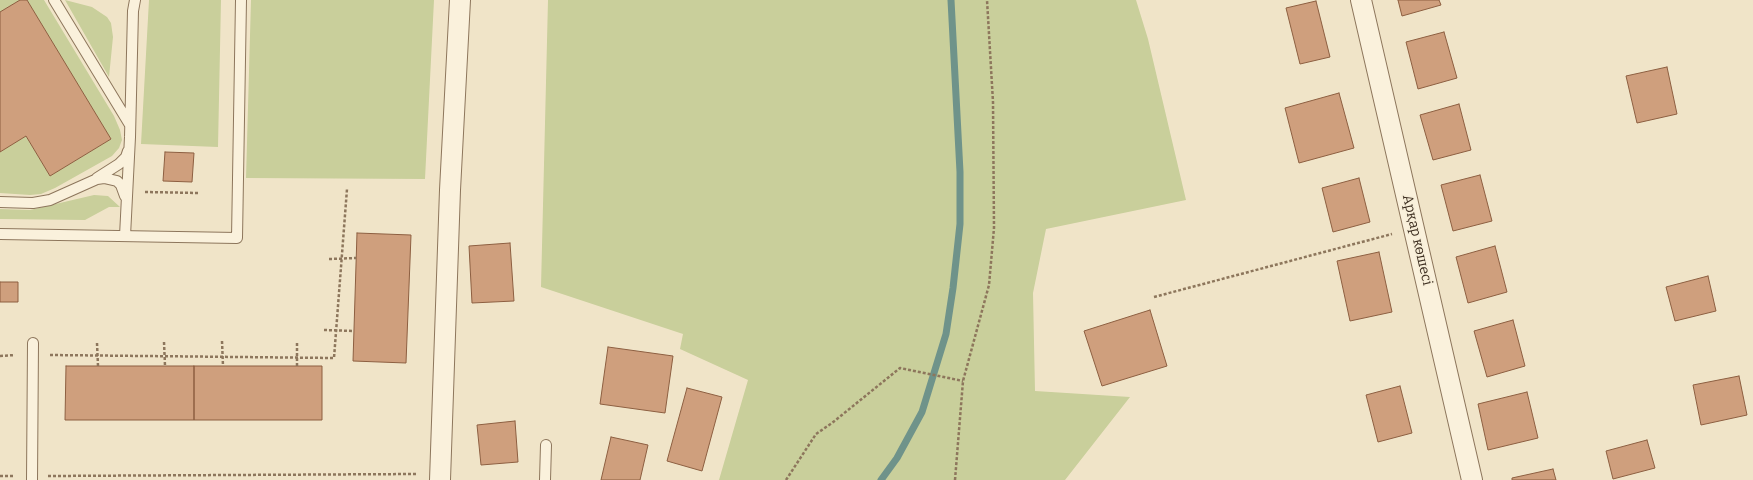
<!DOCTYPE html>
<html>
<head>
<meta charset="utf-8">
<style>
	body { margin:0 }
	canvas { display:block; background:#f0e4c8 }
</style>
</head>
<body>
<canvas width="1753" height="480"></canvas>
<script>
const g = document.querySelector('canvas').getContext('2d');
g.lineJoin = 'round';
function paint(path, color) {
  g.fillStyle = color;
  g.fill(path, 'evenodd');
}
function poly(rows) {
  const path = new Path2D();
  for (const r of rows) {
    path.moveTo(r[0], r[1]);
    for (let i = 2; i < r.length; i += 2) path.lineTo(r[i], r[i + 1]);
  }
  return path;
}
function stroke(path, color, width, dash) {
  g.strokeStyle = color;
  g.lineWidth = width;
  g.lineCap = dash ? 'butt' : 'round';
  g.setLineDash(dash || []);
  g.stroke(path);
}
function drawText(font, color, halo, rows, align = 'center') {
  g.font = font + ' Bitter,serif';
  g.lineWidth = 3;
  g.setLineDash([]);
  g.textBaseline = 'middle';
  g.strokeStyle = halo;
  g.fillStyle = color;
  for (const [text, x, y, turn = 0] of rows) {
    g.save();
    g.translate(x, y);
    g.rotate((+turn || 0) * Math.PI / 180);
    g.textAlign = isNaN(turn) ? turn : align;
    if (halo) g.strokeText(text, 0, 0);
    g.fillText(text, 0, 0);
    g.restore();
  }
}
paint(poly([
	[0,0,20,0,0,12],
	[27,0,44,0,114,116,120,130,122,140,119,148,112,156,55,188,41,194,30,195,0,193,0,152,26,136,50,176,111,139],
	[65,0,92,7,107,17,111,23,113,37,109,77],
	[149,0,221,0,218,147,141,144],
	[251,0,434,0,425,179,246,178],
	[548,0,1136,0,1148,39,1186,200,1046,229,1033,293,1035,391,1130,397,1065,480,719,480,748,380,680,349,683,334,541,287],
	[94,195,108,196,120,207,109,207,85,220,0,219,0,209,30,210]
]), '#c9cf9b');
stroke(poly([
	[881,480,897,458,922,412,946,334,953,288,960,224,960,172,951,0]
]), '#6f938a', 7);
const building = poly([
	[20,0,27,0,111,139,50,176,26,136,0,152,0,12,20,0],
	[1398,0,1439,0,1441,5,1402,16,1398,0],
	[1316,1,1330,57,1300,64,1286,8,1316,1],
	[1444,32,1457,78,1418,89,1406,42,1444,32],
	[1667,67,1677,114,1637,123,1626,76,1667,67],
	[1339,93,1354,148,1299,163,1285,108,1339,93],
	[1459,104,1471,150,1433,160,1420,115,1459,104],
	[165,152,194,153,192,182,163,181,165,152],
	[1480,175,1492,221,1453,231,1441,185,1480,175],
	[1359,178,1370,222,1333,232,1322,188,1359,178],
	[357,233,411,235,406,363,353,361,357,233],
	[510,243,514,301,472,303,469,246,510,243],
	[1495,246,1507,292,1468,303,1456,257,1495,246],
	[1379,252,1392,312,1350,321,1337,261,1379,252],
	[1708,276,1716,311,1675,321,1666,287,1708,276],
	[0,282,18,282,18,302,0,302,0,282],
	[1150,310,1167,366,1102,386,1084,331,1150,310],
	[1513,320,1525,366,1487,377,1474,331,1513,320],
	[608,347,673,356,665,413,600,404,608,347],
	[66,366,194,366,194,420,65,420,66,366],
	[194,366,322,366,322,420,194,420,194,366],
	[1739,376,1747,415,1701,425,1693,385,1739,376],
	[1400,386,1412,433,1378,442,1366,395,1400,386],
	[687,388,722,397,702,471,667,461,687,388],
	[1527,392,1538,438,1488,450,1478,404,1527,392],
	[515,421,518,462,481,465,477,425,515,421],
	[611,437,648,445,640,480,601,480,611,437],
	[1647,440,1655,468,1613,479,1606,451,1647,440],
	[1553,469,1556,480,1512,480,1512,478,1553,469]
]);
paint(building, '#cf9f7d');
stroke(building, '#8d5f41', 1);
const service = poly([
	[54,0,130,125],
	[97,178,119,164,126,157,128,151],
	[0,202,33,203,50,200,97,179,104,178,117,181,121,185,125,196],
	[0,234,237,238,241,0],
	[125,236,130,137,133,11,135,0],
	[32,480,33,343],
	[545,480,546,445]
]);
const minor = poly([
	[1361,0,1472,480],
	[440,480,450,190,460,0]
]);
stroke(service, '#8d765c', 12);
stroke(minor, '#8d765c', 22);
stroke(poly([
	[145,192,199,193],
	[329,259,356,258],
	[1154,297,1392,234],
	[324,330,354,331],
	[222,341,223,366],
	[164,342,165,366],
	[97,343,98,366],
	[50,355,334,358,347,189],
	[0,356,15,355],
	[297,366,297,341],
	[0,476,15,476],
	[48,476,417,474],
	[786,480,816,434,832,423,900,368,963,381],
	[955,480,963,381,989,285,994,228,993,102,987,0]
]), '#8d765c', 2.5, [3, 2]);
stroke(service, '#faf1dc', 10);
stroke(minor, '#faf1dc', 20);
drawText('14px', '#3d2e20', '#f7eed8', [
	["Арқар көшесі",1417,240,77]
]);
</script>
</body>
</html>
